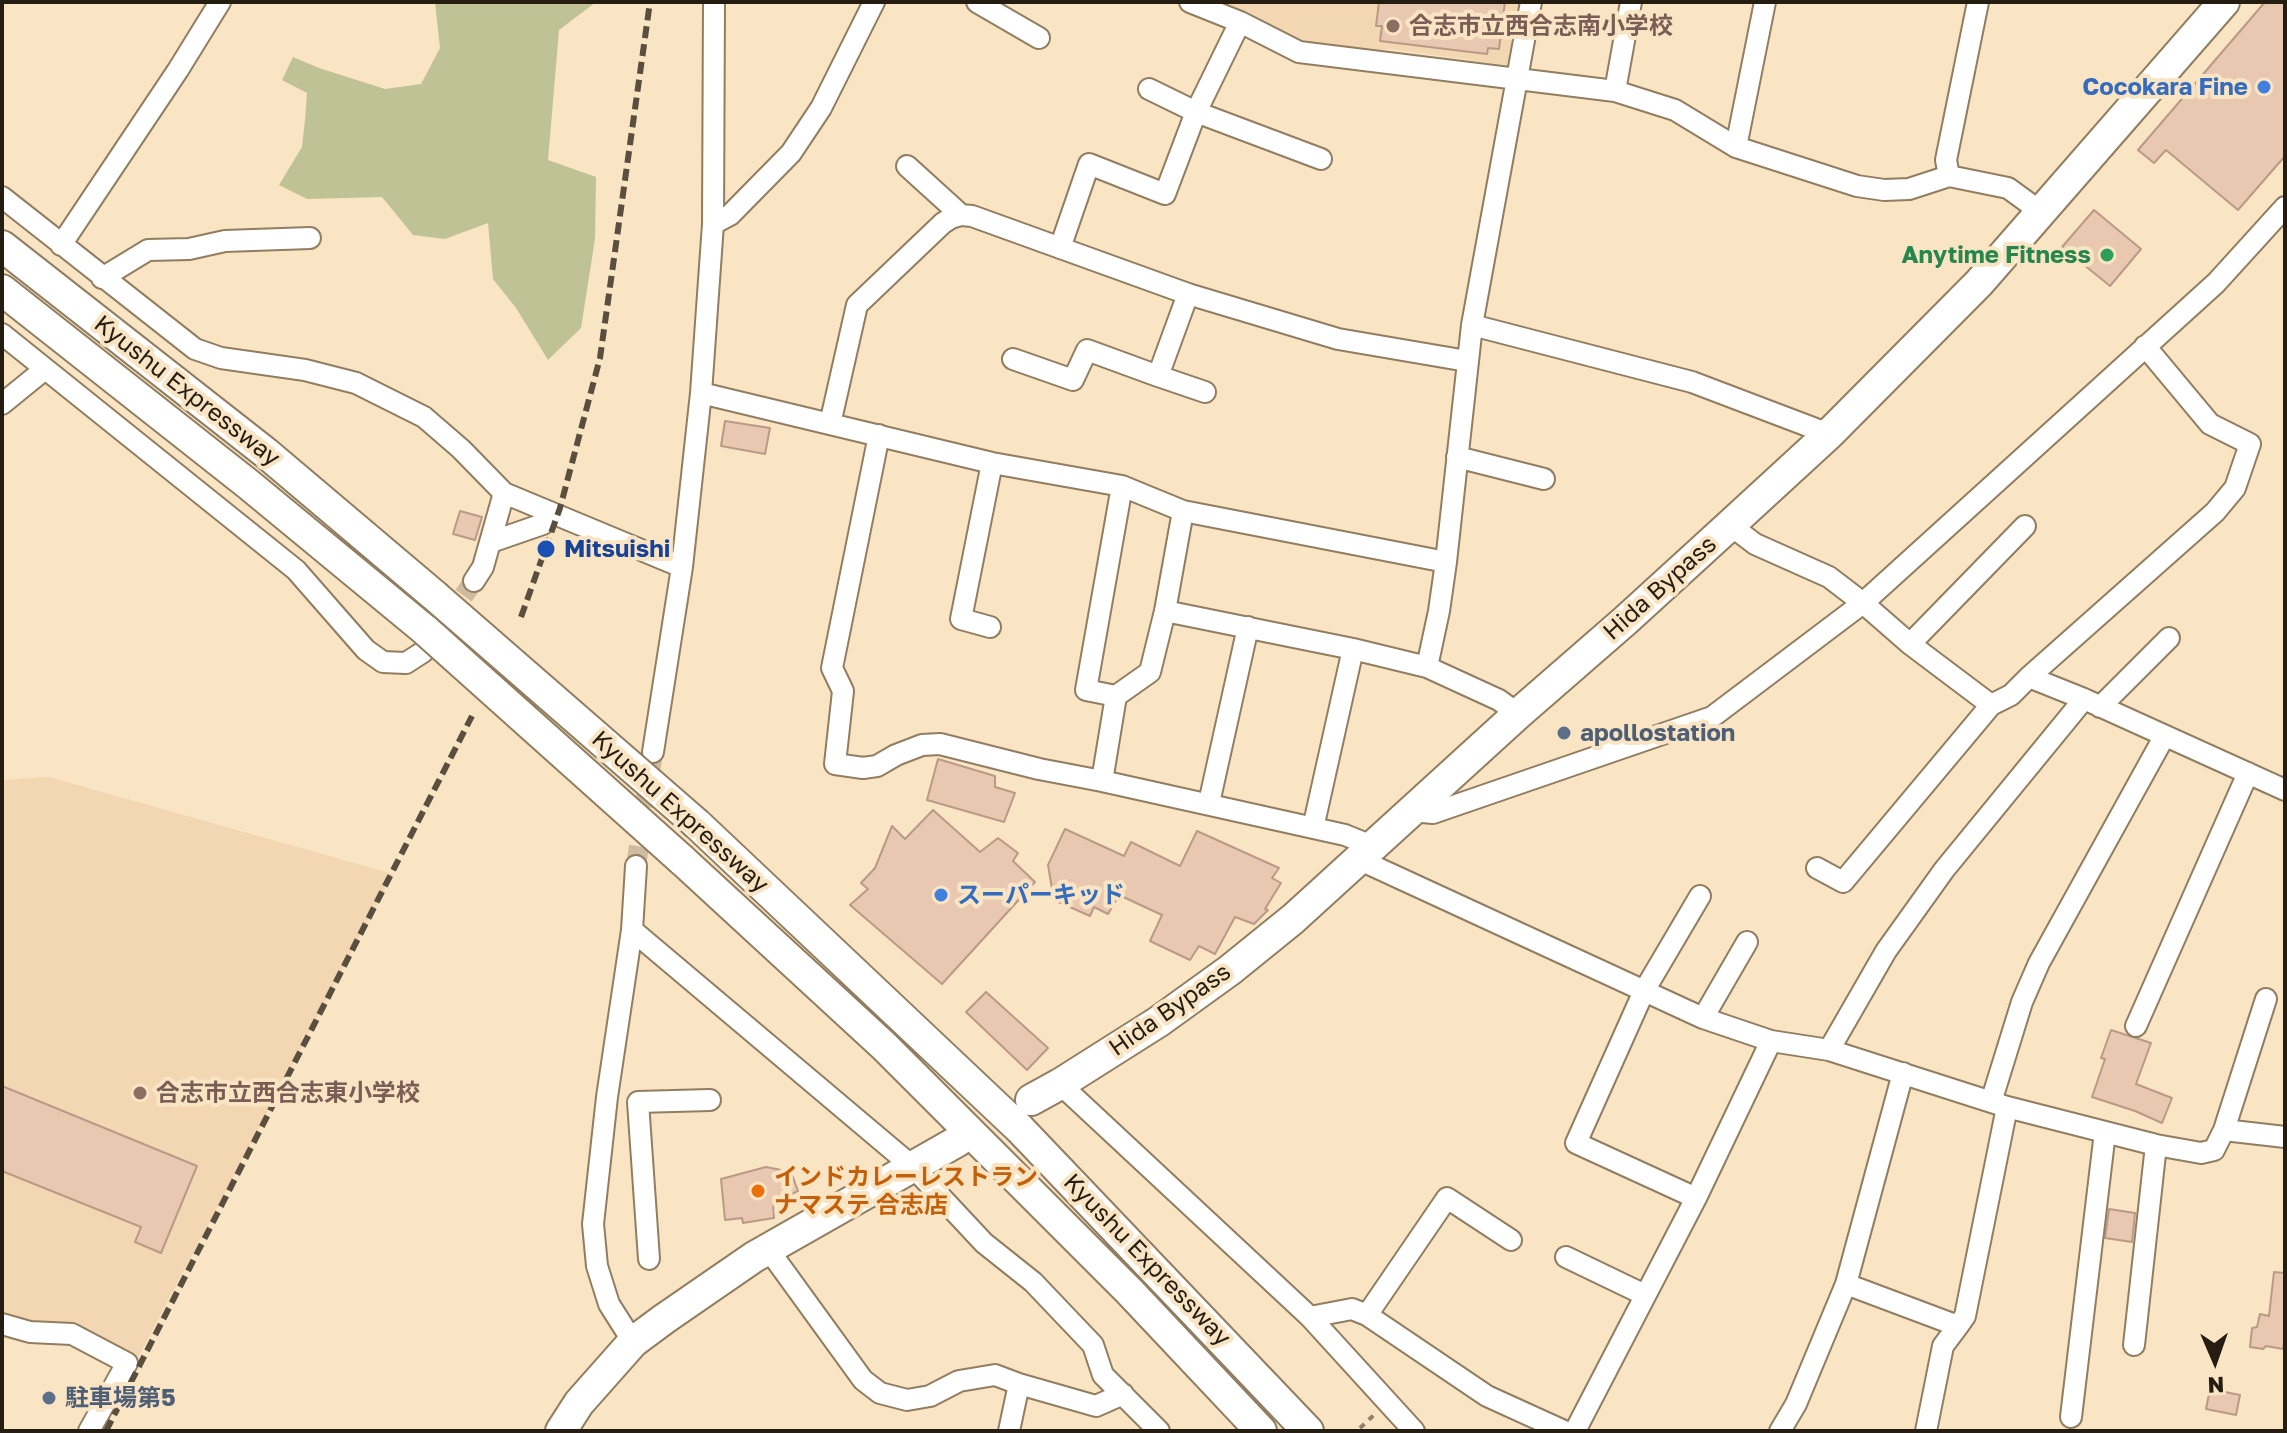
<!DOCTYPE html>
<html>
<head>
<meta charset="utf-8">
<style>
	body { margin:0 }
	#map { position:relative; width:2287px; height:1433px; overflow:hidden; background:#f9e4c4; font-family:"Golos Text",sans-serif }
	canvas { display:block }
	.frame { position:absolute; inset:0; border:4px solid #251d12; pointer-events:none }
	.north { position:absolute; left:2175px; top:1321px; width:80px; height:80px; -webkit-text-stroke:6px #f9e4c4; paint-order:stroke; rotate:178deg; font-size:22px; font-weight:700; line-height:32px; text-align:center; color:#251d12 }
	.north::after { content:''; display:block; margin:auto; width:28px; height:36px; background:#251d12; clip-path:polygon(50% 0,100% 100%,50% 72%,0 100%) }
</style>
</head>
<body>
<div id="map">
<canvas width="2287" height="1433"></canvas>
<div class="frame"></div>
<div class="north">N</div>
</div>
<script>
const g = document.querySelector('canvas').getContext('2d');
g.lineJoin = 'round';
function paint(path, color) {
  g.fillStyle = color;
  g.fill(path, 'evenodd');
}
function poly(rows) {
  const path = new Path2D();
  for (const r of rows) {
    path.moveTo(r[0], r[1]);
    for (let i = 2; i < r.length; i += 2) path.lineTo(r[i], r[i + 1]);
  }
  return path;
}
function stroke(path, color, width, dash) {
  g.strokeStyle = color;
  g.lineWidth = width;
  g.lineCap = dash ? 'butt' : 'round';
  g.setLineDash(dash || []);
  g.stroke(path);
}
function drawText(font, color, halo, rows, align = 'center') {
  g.font = font + ' "Golos Text","Noto Sans JP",sans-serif';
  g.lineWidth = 8;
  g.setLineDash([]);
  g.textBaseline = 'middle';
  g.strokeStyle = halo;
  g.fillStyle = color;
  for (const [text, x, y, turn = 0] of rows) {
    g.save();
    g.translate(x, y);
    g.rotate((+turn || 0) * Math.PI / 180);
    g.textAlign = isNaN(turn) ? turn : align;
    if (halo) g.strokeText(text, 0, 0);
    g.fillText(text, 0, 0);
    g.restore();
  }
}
paint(poly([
	[1222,2,1519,2,1507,65,1391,49,1356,51,1300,42,1242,10],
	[49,777,393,874,136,1361,2,1312,2,780]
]), '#f2d7b2');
paint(poly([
	[435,2,596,2,559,30,548,160,596,177,595,239,581,328,548,360,516,308,493,279,488,223,445,239,413,235,382,197,307,199,279,185,302,147,305,120,307,93,282,80,293,57,319,68,385,89,421,84,440,48]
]), '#bfc295');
const building = poly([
	[1379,2,1505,2,1499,49,1488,48,1487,54,1380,41,1382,26,1376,26,1379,2],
	[2265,2,2285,2,2285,156,2238,210,2166,150,2154,163,2138,150,2265,2],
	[2094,210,2141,249,2110,286,2062,247,2094,210],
	[725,421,770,428,765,454,721,446,725,421],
	[460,511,482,517,475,540,453,534,460,511],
	[938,759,995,776,995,787,1015,793,1004,822,927,800,938,759],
	[933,810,980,852,998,838,1018,853,1013,861,1035,882,942,984,850,905,868,889,861,883,875,868,892,826,905,839,933,810],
	[1065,829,1124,856,1131,842,1180,866,1197,831,1279,868,1272,878,1281,883,1265,909,1268,910,1254,924,1235,917,1215,954,1199,946,1190,960,1150,941,1162,915,1119,895,1108,914,1094,907,1090,916,1054,900,1048,865,1065,829],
	[986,992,1048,1048,1027,1070,966,1012,986,992],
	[2111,1030,2151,1043,2136,1084,2172,1098,2162,1123,2135,1111,2092,1097,2105,1059,2101,1058,2111,1030],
	[2,1086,197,1166,161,1253,135,1242,141,1227,2,1171,2,1086],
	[766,1167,791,1172,798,1191,773,1203,774,1218,743,1223,742,1218,725,1220,721,1179,766,1167],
	[2109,1209,2135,1213,2132,1242,2105,1238,2109,1209],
	[2274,1272,2285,1273,2285,1337,2283,1349,2266,1346,2263,1349,2250,1347,2252,1328,2257,1327,2260,1314,2269,1316,2274,1272],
	[2210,1389,2240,1395,2236,1415,2206,1409,2210,1389]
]);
paint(building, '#e9c8b2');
stroke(building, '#ba9a86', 2);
stroke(poly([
	[446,620,474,581],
	[636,866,653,752]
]), '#cfbca0', 20, [20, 10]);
const minor = poly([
	[977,2,1039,38],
	[1190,2,1240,22,1299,52,1615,91,1631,2],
	[1149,89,1196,112,1321,159],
	[1615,91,1675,110,1736,147,1857,186,1884,190,1909,189,1949,176,2008,188,2041,212],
	[1736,147,1765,2],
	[907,166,961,215],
	[1949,176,1946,160,1978,2],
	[2,197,195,349,221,358,305,370,356,383,424,417,461,449,504,493,682,567],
	[713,224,730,215,791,153,821,108,874,2],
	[61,245,178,70,220,2],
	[1060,248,1089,164,1165,194,1196,112,1240,22],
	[102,278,148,250,189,249,225,241,310,238],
	[1472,325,1692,382,1829,434],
	[2,334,296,570,366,650,383,662,406,663,423,652],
	[1013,359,1073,380,1087,350,1158,376,1188,294],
	[1158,376,1205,392],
	[701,393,992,463,1122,486,1183,511,1165,611,1150,672,1116,696,1102,781,1345,835,1372,846],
	[2,404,45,369],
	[830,424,857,305,943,223,951,218,961,215,972,216,1188,294,1338,339,1467,361],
	[879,435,832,668,843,691,835,764,863,768,877,766,896,755,922,745,940,744,1039,769,1102,781],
	[1457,457,1544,479],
	[1183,511,1446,562],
	[491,542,543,524,548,512],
	[474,581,483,567,504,493],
	[1165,611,1353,649,1427,667],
	[990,627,961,619,992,463],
	[1910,644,2025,526],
	[2029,677,2084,699,2285,790],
	[1116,696,1086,690,1122,486],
	[1991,705,1910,644,1863,603,2216,283,2285,207],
	[2100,707,2169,638],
	[1518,714,1499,700,1427,667,1439,611,1446,562,1472,325,1531,2],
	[653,752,682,567,701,393,713,224,714,2],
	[1209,803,1248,627],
	[1411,811,1433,813,1712,717,1863,603,1829,577,1755,544,1730,525],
	[1313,828,1353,649],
	[1358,859,1703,1018,1771,1041,1829,1050,2007,1107,2156,1145,2201,1153,2214,1150,2224,1130,2285,1137],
	[1817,868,1843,882,1991,705,2011,695,2029,677,2215,512,2235,488,2250,444,2210,424,2145,346],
	[632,930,913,1167,984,1243,1033,1282,1093,1345,1103,1375,1159,1431],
	[1703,1018,1747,942],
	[2136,1026,2248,773],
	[1829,1050,1886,951,1944,870,2084,699],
	[1060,1084,1310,1317,1414,1431],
	[1991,1102,2022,1002,2039,963,2164,737],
	[2224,1130,2266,999],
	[1696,1198,1576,1143,1644,991,1700,896],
	[768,1249,863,1380,880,1393,907,1400,930,1396,959,1381,995,1375,1019,1384,1096,1406,1123,1394],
	[1566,1257,1645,1295],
	[649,1259,638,1102,710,1100],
	[1846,1284,1958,1326,1943,1346,1926,1431],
	[1367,1315,1447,1198,1511,1240],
	[1310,1317,1352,1309,1367,1315,1487,1396,1564,1431],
	[2,1324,30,1332,72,1334,127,1363,89,1431],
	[1958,1326,1965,1316,2007,1107],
	[633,1342,609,1304,597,1266,593,1224,607,1097,632,930,636,866],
	[2134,1345,2156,1145],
	[2071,1417,2105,1132],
	[1009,1431,1019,1384],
	[1575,1431,1696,1198,1771,1041],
	[1780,1431,1796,1404,1846,1284,1903,1073]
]);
const highway = poly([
	[2,246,266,453,435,596],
	[2,290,248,484,425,630],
	[697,824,1020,1129,1308,1431],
	[682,860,884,1046,1130,1292,1261,1431],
	[1031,1100,1060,1084,1158,1022,1230,970,1293,919,1518,714,1626,620,1730,525,1829,434,1979,283,2224,2],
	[561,1431,579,1403,633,1342,664,1319,754,1257,958,1141]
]);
stroke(minor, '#917d60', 24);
stroke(highway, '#917d60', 34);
stroke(poly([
	[1360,1428,1374,1415]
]), '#8f806b', 4, [6, 6]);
stroke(minor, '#fff', 20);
stroke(highway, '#fff', 30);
stroke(poly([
	[521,617,560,508,600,358,650,2],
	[106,1431,472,716]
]), '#5a4f3f', 6, [12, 6]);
const highwayBridge = poly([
	[435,596,697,824],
	[425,630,682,860]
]);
stroke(highwayBridge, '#917d60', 34, []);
stroke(highwayBridge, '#fff', 30);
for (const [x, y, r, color] of [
	[1393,26,8,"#8d6e63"],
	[2264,87,8,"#3f7fe0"],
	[2107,255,8,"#2e9e5b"],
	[546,549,10,"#1a4fb4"],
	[1564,733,8,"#5c6f8a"],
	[941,895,8,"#3f7fe0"],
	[140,1093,8,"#8d6e63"],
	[758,1191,8,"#e8710a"],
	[49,1398,8,"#5c6f8a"]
]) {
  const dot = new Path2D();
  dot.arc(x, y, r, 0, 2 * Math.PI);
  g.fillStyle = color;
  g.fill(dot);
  stroke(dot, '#f9e4c4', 3);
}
drawText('bold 24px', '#785e54', '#f9e4c4', [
	["合志市立西合志南小学校",1409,26],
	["合志市立西合志東小学校",156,1093]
], 'left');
drawText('bold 24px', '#366cbe', '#f9e4c4', [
	["Cocokara Fine",2248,87],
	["スーパーキッド",957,895,"left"]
], 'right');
drawText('bold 24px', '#27864d', '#f9e4c4', [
	["Anytime Fitness",2091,255]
], 'right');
drawText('24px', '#251d12', '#f9e4c4', [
	["Kyushu Expressway",187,391,38],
	["Hida Bypass",1660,588,-42],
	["Kyushu Expressway",680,812,42],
	["Hida Bypass",1170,1010,-35],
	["Kyushu Expressway",1147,1260,46]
]);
drawText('bold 24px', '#164399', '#f9e4c4', [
	["Mitsuishi",564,549]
], 'left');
drawText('bold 24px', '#4e5e75', '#f9e4c4', [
	["apollostation",1580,733],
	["駐車場第5",65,1398]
], 'left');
drawText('bold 24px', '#c56008', '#f9e4c4', [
	["インドカレーレストラン",774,1177],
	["ナマステ 合志店",774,1205]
], 'left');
</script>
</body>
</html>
